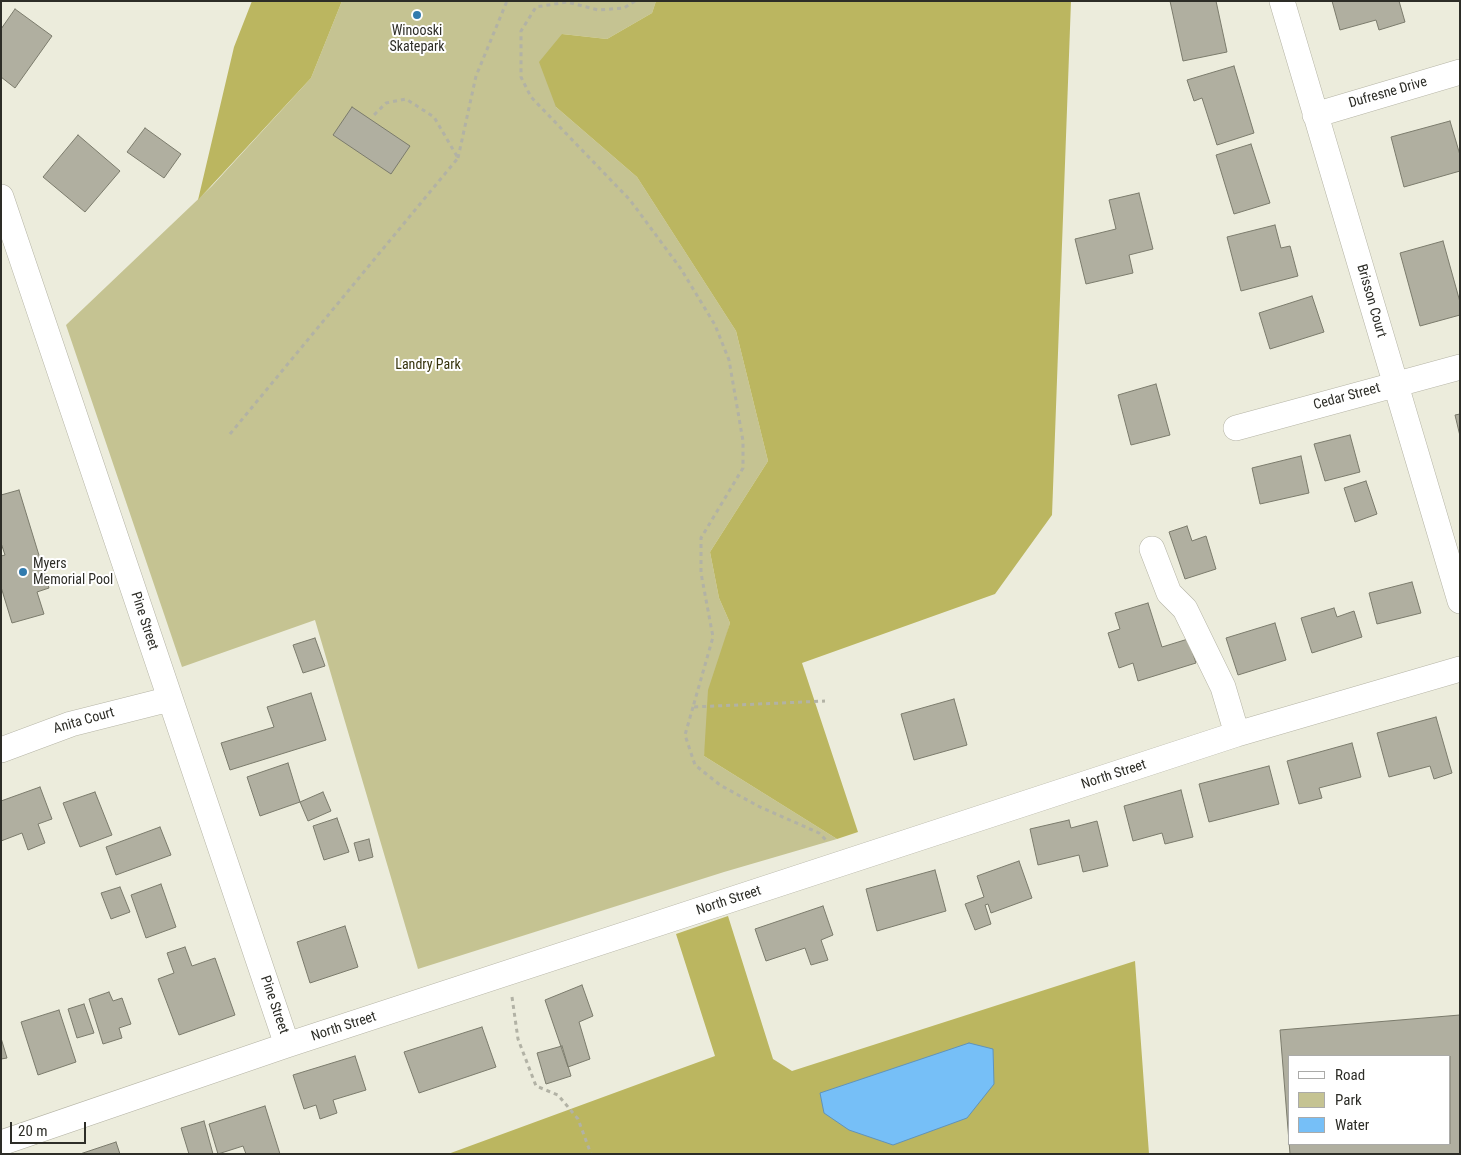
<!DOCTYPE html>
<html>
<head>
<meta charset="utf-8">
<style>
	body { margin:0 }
	#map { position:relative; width:1461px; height:1155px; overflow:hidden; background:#ececdc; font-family:"Roboto Condensed",sans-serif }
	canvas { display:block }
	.frame { position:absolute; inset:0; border:2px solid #2d2d27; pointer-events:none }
	.legend { position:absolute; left:1288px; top:1055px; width:162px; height:90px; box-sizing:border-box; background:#fff; border:1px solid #ababa9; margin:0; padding:6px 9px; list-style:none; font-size:15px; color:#2d2d27 }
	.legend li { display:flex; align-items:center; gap:10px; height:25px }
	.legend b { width:25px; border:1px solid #ababa9 }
	.scale { position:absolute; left:10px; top:1122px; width:76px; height:22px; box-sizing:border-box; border:2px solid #2d2d27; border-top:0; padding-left:6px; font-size:15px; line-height:18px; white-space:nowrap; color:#2d2d27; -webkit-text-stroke:4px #fff; paint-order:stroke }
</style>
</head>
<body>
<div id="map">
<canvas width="1461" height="1155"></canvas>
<div class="frame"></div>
<ul class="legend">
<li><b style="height:6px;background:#fff"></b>Road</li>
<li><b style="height:14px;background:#c5c392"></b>Park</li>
<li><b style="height:14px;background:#76bff7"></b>Water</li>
</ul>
<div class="scale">20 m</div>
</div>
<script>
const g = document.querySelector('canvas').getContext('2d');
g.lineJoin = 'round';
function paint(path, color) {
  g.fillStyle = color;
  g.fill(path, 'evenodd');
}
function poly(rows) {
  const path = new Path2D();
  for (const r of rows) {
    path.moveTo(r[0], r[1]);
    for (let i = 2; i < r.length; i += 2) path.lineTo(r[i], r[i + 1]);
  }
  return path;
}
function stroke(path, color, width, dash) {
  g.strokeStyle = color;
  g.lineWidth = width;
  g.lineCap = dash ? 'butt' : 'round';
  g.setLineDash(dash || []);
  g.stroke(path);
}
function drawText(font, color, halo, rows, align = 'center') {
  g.font = font + ' "Roboto Condensed",sans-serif';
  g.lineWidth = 4;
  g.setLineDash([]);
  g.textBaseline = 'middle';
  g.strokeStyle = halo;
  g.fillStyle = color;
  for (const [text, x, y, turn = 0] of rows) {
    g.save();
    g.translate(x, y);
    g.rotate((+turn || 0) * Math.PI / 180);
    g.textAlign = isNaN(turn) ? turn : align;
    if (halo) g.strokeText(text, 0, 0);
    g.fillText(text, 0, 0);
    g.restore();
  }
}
paint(poly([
	[342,1,656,1,652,13,607,39,562,34,556,107,637,177,736,331,768,461,710,552,719,598,730,623,722,652,704,756,837,839,724,872,418,969,315,620,182,667,66,325,212,186,311,78]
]), '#c5c392');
paint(poly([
	[252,1,342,1,311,78,198,200,234,47],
	[656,1,1071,1,1052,515,995,594,802,663,858,832,837,839,704,756,708,690,730,623,719,598,710,552,768,461,736,331,637,177,556,107,539,62,562,34,607,39,652,13],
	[728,916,773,1059,792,1071,1135,961,1149,1154,448,1154,715,1056,676,934]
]), '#bbb660');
const water = poly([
	[969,1043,993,1049,994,1084,967,1118,893,1145,849,1130,824,1113,820,1093,969,1043]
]);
paint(water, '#76bff7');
stroke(water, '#6093b9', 1);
const building = poly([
	[1170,1,1216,1,1227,52,1183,61,1170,1],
	[1332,1,1399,1,1405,22,1379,30,1376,20,1340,30,1332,1],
	[15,9,52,36,15,88,1,77,1,29,15,9],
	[1234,66,1254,133,1217,145,1202,98,1194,101,1187,80,1234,66],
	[352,107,410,146,391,174,333,135,352,107],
	[1450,121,1460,155,1460,171,1404,187,1391,137,1450,121],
	[145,128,181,154,164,178,127,152,145,128],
	[78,135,120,171,85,212,43,177,78,135],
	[1251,144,1270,203,1234,214,1216,155,1251,144],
	[1139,193,1153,249,1129,255,1133,273,1086,284,1075,239,1116,229,1109,200,1139,193],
	[1275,225,1281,248,1290,246,1298,276,1241,291,1227,237,1275,225],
	[1443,241,1460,302,1460,315,1420,326,1400,253,1443,241],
	[1312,296,1324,332,1270,349,1259,313,1312,296],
	[1156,384,1170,435,1131,445,1118,395,1156,384],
	[1460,414,1460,436,1455,415,1460,414],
	[1350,435,1360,472,1325,481,1314,444,1350,435],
	[1301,456,1309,493,1260,504,1252,468,1301,456],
	[1366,481,1377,514,1355,522,1344,488,1366,481],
	[19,490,49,588,37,592,44,614,12,623,1,587,1,556,5,555,1,543,1,495,19,490],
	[1187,526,1192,541,1206,536,1216,569,1185,579,1169,532,1187,526],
	[1412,582,1421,613,1377,624,1369,593,1412,582],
	[1148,603,1162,647,1188,639,1196,663,1138,681,1133,663,1119,668,1108,633,1120,629,1115,613,1148,603],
	[1334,608,1337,617,1354,611,1362,637,1312,653,1301,618,1334,608],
	[1275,623,1286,660,1238,675,1226,638,1275,623],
	[315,638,325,666,303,673,293,645,315,638],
	[311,693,326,740,230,770,221,743,274,727,267,707,311,693],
	[954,699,967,745,914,760,901,714,954,699],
	[1436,717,1452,773,1434,779,1430,766,1389,777,1377,733,1436,717],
	[1352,743,1361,777,1319,788,1322,798,1299,804,1287,761,1352,743],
	[288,763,300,802,260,816,247,777,288,763],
	[1269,766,1279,804,1209,822,1199,784,1269,766],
	[40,787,52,819,38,824,45,843,28,850,22,833,1,841,1,801,40,787],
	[1181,790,1193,837,1165,844,1162,833,1133,841,1124,806,1181,790],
	[95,792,112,835,80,847,63,803,95,792],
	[323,792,331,811,308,821,300,802,323,792],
	[337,818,349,852,324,860,313,826,337,818],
	[1069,820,1071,828,1097,821,1108,866,1083,872,1079,855,1038,865,1030,829,1069,820],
	[160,827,171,855,116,875,106,847,160,827],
	[369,839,373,857,359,861,354,843,369,839],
	[1019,861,1032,898,991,913,988,904,985,905,991,924,975,930,965,904,984,897,977,876,1019,861],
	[935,870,946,911,877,931,866,889,935,870],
	[161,884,176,927,146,938,131,895,161,884],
	[120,887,130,912,111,919,101,893,120,887],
	[823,906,833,935,821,940,828,960,811,965,805,948,766,961,755,929,823,906],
	[345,926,358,967,310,983,297,942,345,926],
	[185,947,192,966,215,958,235,1015,179,1035,158,979,174,973,167,953,185,947],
	[582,985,593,1016,579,1022,590,1059,568,1067,545,1000,582,985],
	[109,992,113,1001,122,998,131,1024,119,1028,122,1038,103,1044,89,999,109,992],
	[84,1004,94,1033,77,1038,68,1009,84,1004],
	[59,1010,76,1062,38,1075,21,1022,59,1010],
	[1460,1015,1460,1154,1290,1154,1280,1030,1460,1015],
	[1290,1056,1450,1056,1450,1144,1290,1144,1290,1056],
	[482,1027,496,1067,419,1093,404,1052,482,1027],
	[1,1038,7,1058,1,1059,1,1038],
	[562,1046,571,1076,546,1084,537,1053,562,1046],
	[355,1056,366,1090,333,1100,337,1113,320,1119,316,1105,304,1109,293,1075,355,1056],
	[265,1106,280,1154,246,1154,243,1146,218,1154,209,1124,265,1106],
	[204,1121,213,1154,189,1154,181,1128,204,1121],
	[116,1142,120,1154,80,1154,116,1142]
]);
paint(building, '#b0afa0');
stroke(building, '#7b7b6c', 1);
const minor = poly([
	[1282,1,1460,601],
	[1315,115,1460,72],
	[1,197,287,1045],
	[1236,428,1460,367],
	[1152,549,1169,593,1185,609,1223,687,1237,734],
	[1,750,71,724,170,699],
	[1,1143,287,1045,1237,734,1460,669]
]);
stroke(minor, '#b5b4a5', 26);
stroke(poly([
	[635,1,624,8,598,10,567,2,536,7,521,31,521,77,531,97,630,200,681,269,715,325,729,360,743,441,743,468,701,538,701,573,713,637,693,707,825,701],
	[458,158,476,76,507,1],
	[230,434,458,158,434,117,406,99,386,103,374,115],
	[693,707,685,735,695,765,720,785,758,806,819,833,828,842],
	[512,997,518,1039,536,1086,558,1095,578,1119,591,1154]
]), '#b2b2a5', 3, [4, 4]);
stroke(minor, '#fff', 25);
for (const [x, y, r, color] of [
	[417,15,5,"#317bae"],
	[23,572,5,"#317bae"]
]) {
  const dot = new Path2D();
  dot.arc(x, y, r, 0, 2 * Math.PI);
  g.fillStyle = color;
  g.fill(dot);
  stroke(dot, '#fff', 2);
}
drawText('14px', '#2d2d27', '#fff', [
	["Winooski",417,31],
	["Skatepark",417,47],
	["Myers",33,564,"left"],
	["Memorial Pool",33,580,"left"]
]);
drawText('14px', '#2d2d27', '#fff', [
	["Dufresne Drive",1388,93,-16],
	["Brisson Court",1371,301,74],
	["Cedar Street",1347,397,-15],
	["Pine Street",144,621,72],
	["Anita Court",84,721,-16],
	["North Street",1114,775,-18],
	["North Street",729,901,-18],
	["Pine Street",274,1005,71],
	["North Street",344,1027,-18]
]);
drawText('14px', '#36330d', '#fff', [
	["Landry Park",428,365]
]);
</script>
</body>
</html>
